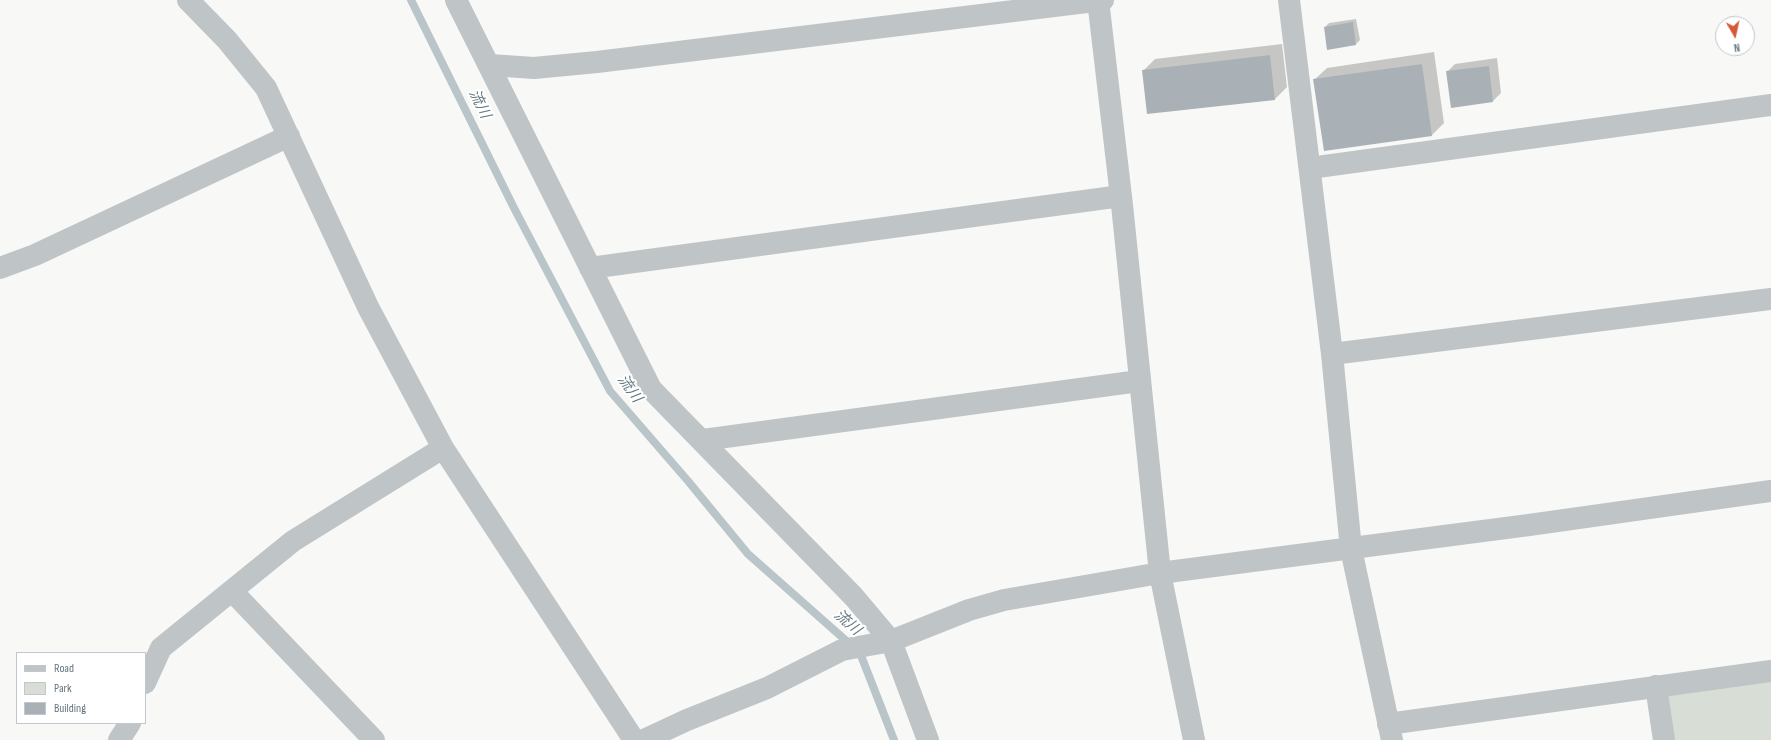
<!DOCTYPE html>
<html>
<head>
<meta charset="utf-8">
<style>
	body { margin:0 }
	#map { position:relative; width:1771px; height:740px; overflow:hidden; background:#f8f8f6; font-family:"Sofia Sans Condensed",sans-serif }
	canvas { display:block }
	.legend { position:absolute; left:16px; top:652px; width:130px; height:72px; box-sizing:border-box; background:#fff; border:1px solid #c1c7cc; margin:0; padding:5px 7px; list-style:none; font-size:12px; color:#65747f }
	.legend li { display:flex; align-items:center; gap:8px; height:20px }
	.legend b { width:20px; border:1px solid #c1c7cc }
	.north { position:absolute; left:1715px; top:16px; width:40px; height:40px; box-sizing:border-box; background:#fff; border:1px solid #c1c7cc; border-radius:50%; rotate:171deg; font-size:11px; font-weight:700; line-height:16px; text-align:center; color:#65747f }
	.north::after { content:''; display:block; margin:auto; width:14px; height:18px; background:#d85736; clip-path:polygon(50% 0,100% 100%,50% 72%,0 100%) }
</style>
</head>
<body>
<div id="map">
<canvas width="1771" height="740"></canvas>
<ul class="legend">
<li><b style="height:5px;background:#bfc4c7"></b>Road</li>
<li><b style="height:11px;background:#d8ddd5"></b>Park</li>
<li><b style="height:11px;background:#a9b1b6"></b>Building</li>
</ul>
<div class="north">N</div>
</div>
<script>
const g = document.querySelector('canvas').getContext('2d');
g.lineJoin = 'round';
function paint(path, color) {
  g.fillStyle = color;
  g.fill(path, 'evenodd');
}
function poly(rows) {
  const path = new Path2D();
  for (const r of rows) {
    path.moveTo(r[0], r[1]);
    for (let i = 2; i < r.length; i += 2) path.lineTo(r[i], r[i + 1]);
  }
  return path;
}
function stroke(path, color, width, dash) {
  g.strokeStyle = color;
  g.lineWidth = width;
  g.lineCap = dash ? 'butt' : 'round';
  g.setLineDash(dash || []);
  g.stroke(path);
}
function drawText(font, color, halo, rows, align = 'center') {
  g.font = font + ' "Sofia Sans Condensed","Noto Sans JP",sans-serif';
  g.lineWidth = 4;
  g.setLineDash([]);
  g.textBaseline = 'middle';
  g.strokeStyle = halo;
  g.fillStyle = color;
  for (const [text, x, y, turn = 0] of rows) {
    g.save();
    g.translate(x, y);
    g.rotate((+turn || 0) * Math.PI / 180);
    g.textAlign = isNaN(turn) ? turn : align;
    if (halo) g.strokeText(text, 0, 0);
    g.fillText(text, 0, 0);
    g.restore();
  }
}
paint(poly([
	[1771,671,1771,740,1664,740,1656,686]
]), '#d8ddd5');
paint(poly([
	[1356,19,1360,40,1356,44,1325,27,1329,23],
	[1282,44,1287,87,1275,99,1148,113,1143,71,1155,59],
	[1434,52,1444,123,1432,135,1325,150,1314,80,1327,68],
	[1497,58,1501,93,1493,101,1452,107,1447,72,1455,64]
]), '#0003');
stroke(poly([
	[411,0,514,208,610,391,688,481,748,554,860,653,894,740]
]), '#b9c5c9', 8);
paint(poly([
	[1353,22,1356,45,1327,50,1324,27],
	[1270,55,1275,100,1147,114,1142,70],
	[1422,64,1432,136,1324,151,1313,79],
	[1489,66,1493,102,1451,108,1446,71]
]), '#a9b1b6');
stroke(poly([
	[188,0,227,40,266,88,368,307,443,448,634,740],
	[456,0,651,389,854,597,891,641,928,740],
	[1098,0,1122,205,1160,573,1194,740],
	[1289,0,1332,354,1351,549,1392,740],
	[490,65,534,68,597,62,1103,0],
	[1310,168,1771,105],
	[0,268,35,255,289,136],
	[590,268,1121,196],
	[1332,354,1771,299],
	[703,440,1139,381],
	[232,591,374,740],
	[145,683,161,648,293,541,443,448],
	[1656,686,1664,740],
	[1388,724,1771,671],
	[119,740,130,723],
	[644,740,687,720,767,688,842,650,891,641,969,610,1004,600,1160,573,1529,525,1771,491]
]), '#bfc4c7', 22);
drawText('italic 15px', '#657a80', '#fff', [
	["流川",479,104,64],
	["流川",629,389,54],
	["流川",847,623,41]
]);
</script>
</body>
</html>
